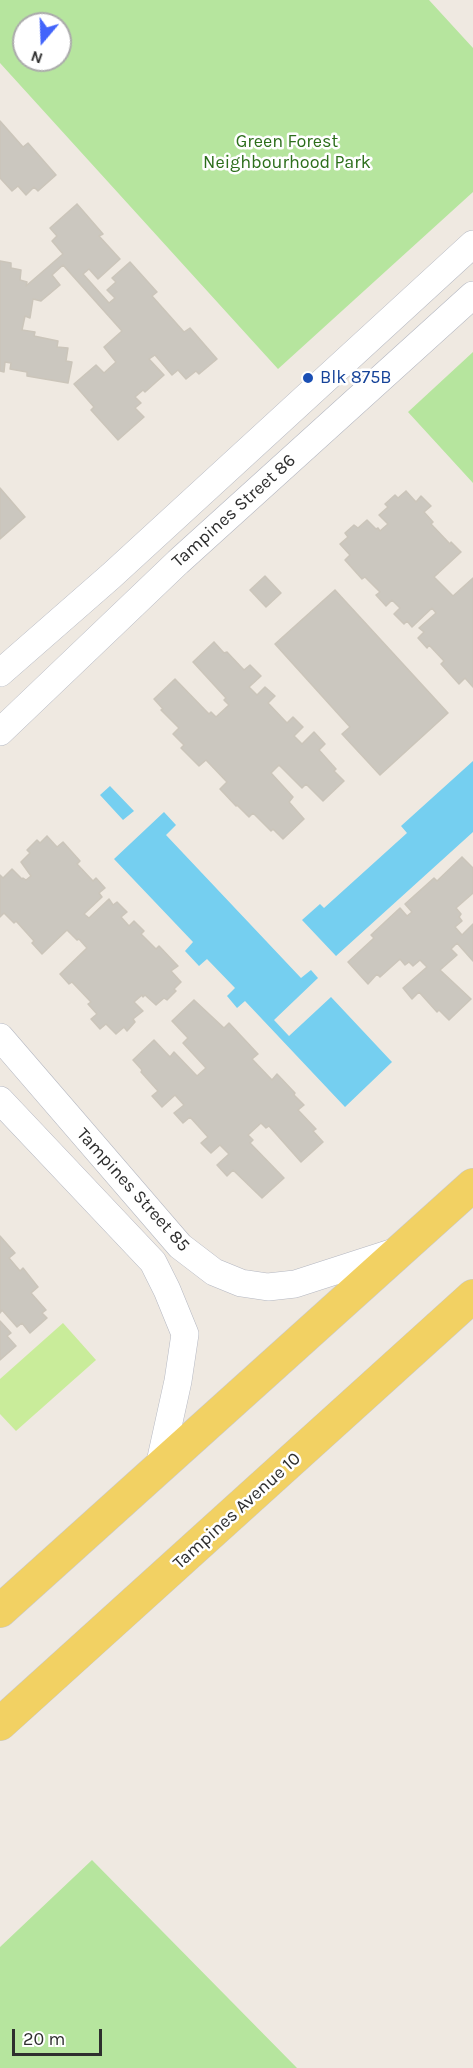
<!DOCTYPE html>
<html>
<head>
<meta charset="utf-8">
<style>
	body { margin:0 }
	#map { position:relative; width:473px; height:2068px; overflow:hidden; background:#efe9e1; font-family:Karla,sans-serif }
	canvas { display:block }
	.north { position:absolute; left:12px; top:12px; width:60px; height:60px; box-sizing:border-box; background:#fff; border:2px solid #ababab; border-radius:50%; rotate:199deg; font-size:16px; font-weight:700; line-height:24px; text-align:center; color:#2e2e2e }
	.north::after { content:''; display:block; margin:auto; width:21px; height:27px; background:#4264fb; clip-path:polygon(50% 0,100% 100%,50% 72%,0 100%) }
	.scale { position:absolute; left:12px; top:2029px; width:90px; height:27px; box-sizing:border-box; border:3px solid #2e2e2e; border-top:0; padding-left:8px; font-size:18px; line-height:21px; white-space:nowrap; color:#2e2e2e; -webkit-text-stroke:4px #fff; paint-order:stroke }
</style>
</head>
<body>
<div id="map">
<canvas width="473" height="2068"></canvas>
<div class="north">N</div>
<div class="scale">20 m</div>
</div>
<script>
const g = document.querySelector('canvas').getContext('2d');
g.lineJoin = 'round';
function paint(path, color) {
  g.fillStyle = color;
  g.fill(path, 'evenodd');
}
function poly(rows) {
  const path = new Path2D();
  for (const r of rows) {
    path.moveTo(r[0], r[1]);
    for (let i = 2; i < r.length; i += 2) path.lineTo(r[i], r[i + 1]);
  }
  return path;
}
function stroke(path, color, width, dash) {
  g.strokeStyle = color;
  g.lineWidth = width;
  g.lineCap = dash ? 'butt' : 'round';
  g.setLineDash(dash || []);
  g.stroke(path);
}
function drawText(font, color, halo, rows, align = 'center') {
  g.font = font + ' Karla,sans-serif';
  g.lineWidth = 5;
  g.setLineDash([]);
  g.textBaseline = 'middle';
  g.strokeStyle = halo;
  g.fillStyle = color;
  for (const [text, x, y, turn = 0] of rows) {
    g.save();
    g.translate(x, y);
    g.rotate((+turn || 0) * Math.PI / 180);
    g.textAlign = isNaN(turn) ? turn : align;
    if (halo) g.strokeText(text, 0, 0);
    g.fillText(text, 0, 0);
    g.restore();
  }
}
paint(poly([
	[0,0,429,0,473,48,473,192,278,369,0,63],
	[24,24,60,24,60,60,24,60],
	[473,352,473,483,408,412],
	[92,1860,297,2068,0,2068,0,1947]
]), '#b6e59e');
paint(poly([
	[63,1323,96,1360,16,1431,0,1414,0,1379]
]), '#c9ec9a');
paint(poly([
	[473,761,473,832,336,956,302,920,320,904,324,908,407,833,401,826],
	[110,786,134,811,123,820,100,795],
	[164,812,176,825,166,835,301,978,311,970,318,978,274,1020,289,1036,331,997,392,1062,345,1107,245,1001,237,1008,227,996,235,988,207,959,199,966,185,951,193,942,114,859]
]), '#75cff0');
const building = poly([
	[0,121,23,147,28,143,56,175,38,191,34,187,26,195,18,186,12,191,0,178,0,121],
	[77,204,103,234,99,236,120,259,98,279,89,269,83,274,109,303,115,298,107,290,116,282,112,278,130,262,157,292,152,296,184,332,190,328,217,359,199,374,196,371,186,379,178,370,172,375,155,355,149,359,164,375,145,392,143,390,135,397,141,403,135,408,144,417,118,440,91,410,94,407,74,384,96,365,104,373,116,362,104,347,122,331,63,265,52,275,60,285,41,301,33,299,30,318,25,316,22,330,35,332,34,336,58,341,57,347,68,348,66,361,72,362,68,383,27,376,27,372,10,369,11,363,5,362,4,372,0,371,0,261,11,263,11,268,21,270,20,280,27,282,26,286,63,254,52,241,57,236,50,228,77,204],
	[0,488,25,517,0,539,0,488],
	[406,491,416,502,421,496,431,506,424,512,433,522,431,524,450,544,451,542,461,552,434,577,453,596,473,578,473,687,465,678,459,684,441,664,444,661,429,645,427,648,418,638,424,632,419,628,436,613,432,608,412,627,407,621,404,624,394,614,400,608,392,600,386,606,376,595,380,592,365,577,362,579,345,560,350,555,340,544,348,537,345,533,354,525,358,528,367,520,376,529,378,528,380,531,388,524,379,515,388,507,385,504,395,495,398,498,406,491],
	[265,576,281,593,266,607,250,590,265,576],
	[335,590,448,713,380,775,342,734,350,727,275,644,335,590],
	[214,642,224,653,227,652,244,670,250,665,261,676,249,687,257,695,265,687,275,696,268,703,287,723,293,717,303,727,294,736,302,744,314,732,325,744,319,750,336,769,334,771,344,781,323,801,306,784,302,788,279,765,271,773,293,797,289,802,304,819,283,839,273,829,271,831,253,813,249,817,237,805,236,806,220,789,227,782,206,760,199,766,181,748,184,745,173,734,179,728,161,710,163,709,154,699,175,679,209,714,211,712,216,717,229,705,224,700,226,698,193,662,214,642],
	[47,836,57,847,63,842,80,861,77,864,93,881,96,878,105,888,99,893,102,897,84,914,89,918,109,899,113,905,117,902,127,912,121,917,129,926,134,921,144,931,141,934,156,949,159,946,178,966,171,971,181,982,174,989,176,991,167,1000,164,998,156,1005,145,995,143,997,142,995,134,1002,143,1011,133,1019,135,1022,127,1031,124,1027,116,1034,106,1024,100,1029,91,1019,97,1014,88,1004,91,1002,72,982,69,984,60,974,87,948,79,939,77,940,67,930,42,954,32,943,34,941,16,921,14,923,4,913,0,917,0,875,3,878,12,869,22,879,23,878,26,880,31,876,21,862,30,853,27,850,37,840,40,843,47,836],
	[462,857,473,868,473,893,456,908,461,914,459,917,462,921,455,927,462,935,473,924,473,961,457,943,451,949,457,955,440,970,471,999,449,1020,439,1010,437,1012,419,992,412,999,403,988,427,967,420,960,413,966,409,962,405,965,400,959,380,977,377,974,368,984,348,962,374,938,371,935,400,908,407,916,412,912,405,904,434,878,437,881,462,857],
	[194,1000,224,1028,229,1023,258,1054,252,1059,272,1080,277,1074,295,1093,294,1095,304,1105,298,1110,316,1129,313,1131,323,1142,301,1162,269,1126,266,1128,261,1123,248,1135,253,1140,250,1143,284,1178,262,1198,233,1170,227,1176,217,1165,229,1154,220,1145,211,1153,201,1143,208,1137,190,1117,183,1123,174,1113,184,1105,175,1095,162,1107,152,1096,158,1091,141,1072,142,1070,133,1060,154,1040,170,1057,174,1052,197,1076,206,1068,183,1043,188,1038,172,1021,194,1000],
	[0,1236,15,1253,9,1258,20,1271,23,1268,38,1287,31,1293,46,1310,42,1313,47,1318,30,1333,22,1323,17,1327,2,1310,0,1313,0,1236],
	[0,1321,11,1333,7,1336,16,1346,0,1360,0,1321]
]);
paint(building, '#cbc7bf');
stroke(building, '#cbc5ba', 1.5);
const minor = poly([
	[0,673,111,576,473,244],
	[0,732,178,562,473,295],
	[0,1037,180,1246,214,1272,241,1283,268,1287,295,1284,397,1251],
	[0,1100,153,1262,167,1290,185,1334,178,1381,159,1467]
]);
const primary = poly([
	[0,1611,473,1185],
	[0,1724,473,1296]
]);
stroke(minor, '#b4b7c1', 28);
stroke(primary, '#c9c9c9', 34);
stroke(minor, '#fff', 27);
stroke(primary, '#f2d163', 33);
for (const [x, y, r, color] of [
	[308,378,6,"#1a4fb4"]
]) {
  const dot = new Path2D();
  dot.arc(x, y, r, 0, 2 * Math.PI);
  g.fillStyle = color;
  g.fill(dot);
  stroke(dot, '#fff', 2);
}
drawText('18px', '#2c6e1b', '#fff', [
	["Green Forest",287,142],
	["Neighbourhood Park",287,163]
]);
drawText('18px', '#164399', '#fff', [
	["Blk 875B",320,378]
], 'left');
drawText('18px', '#2e2e2e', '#fff', [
	["Tampines Street 86",234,511,-42],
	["Tampines Street 85",133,1190,48],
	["Tampines Avenue 10",237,1511,-42]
]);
</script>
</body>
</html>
